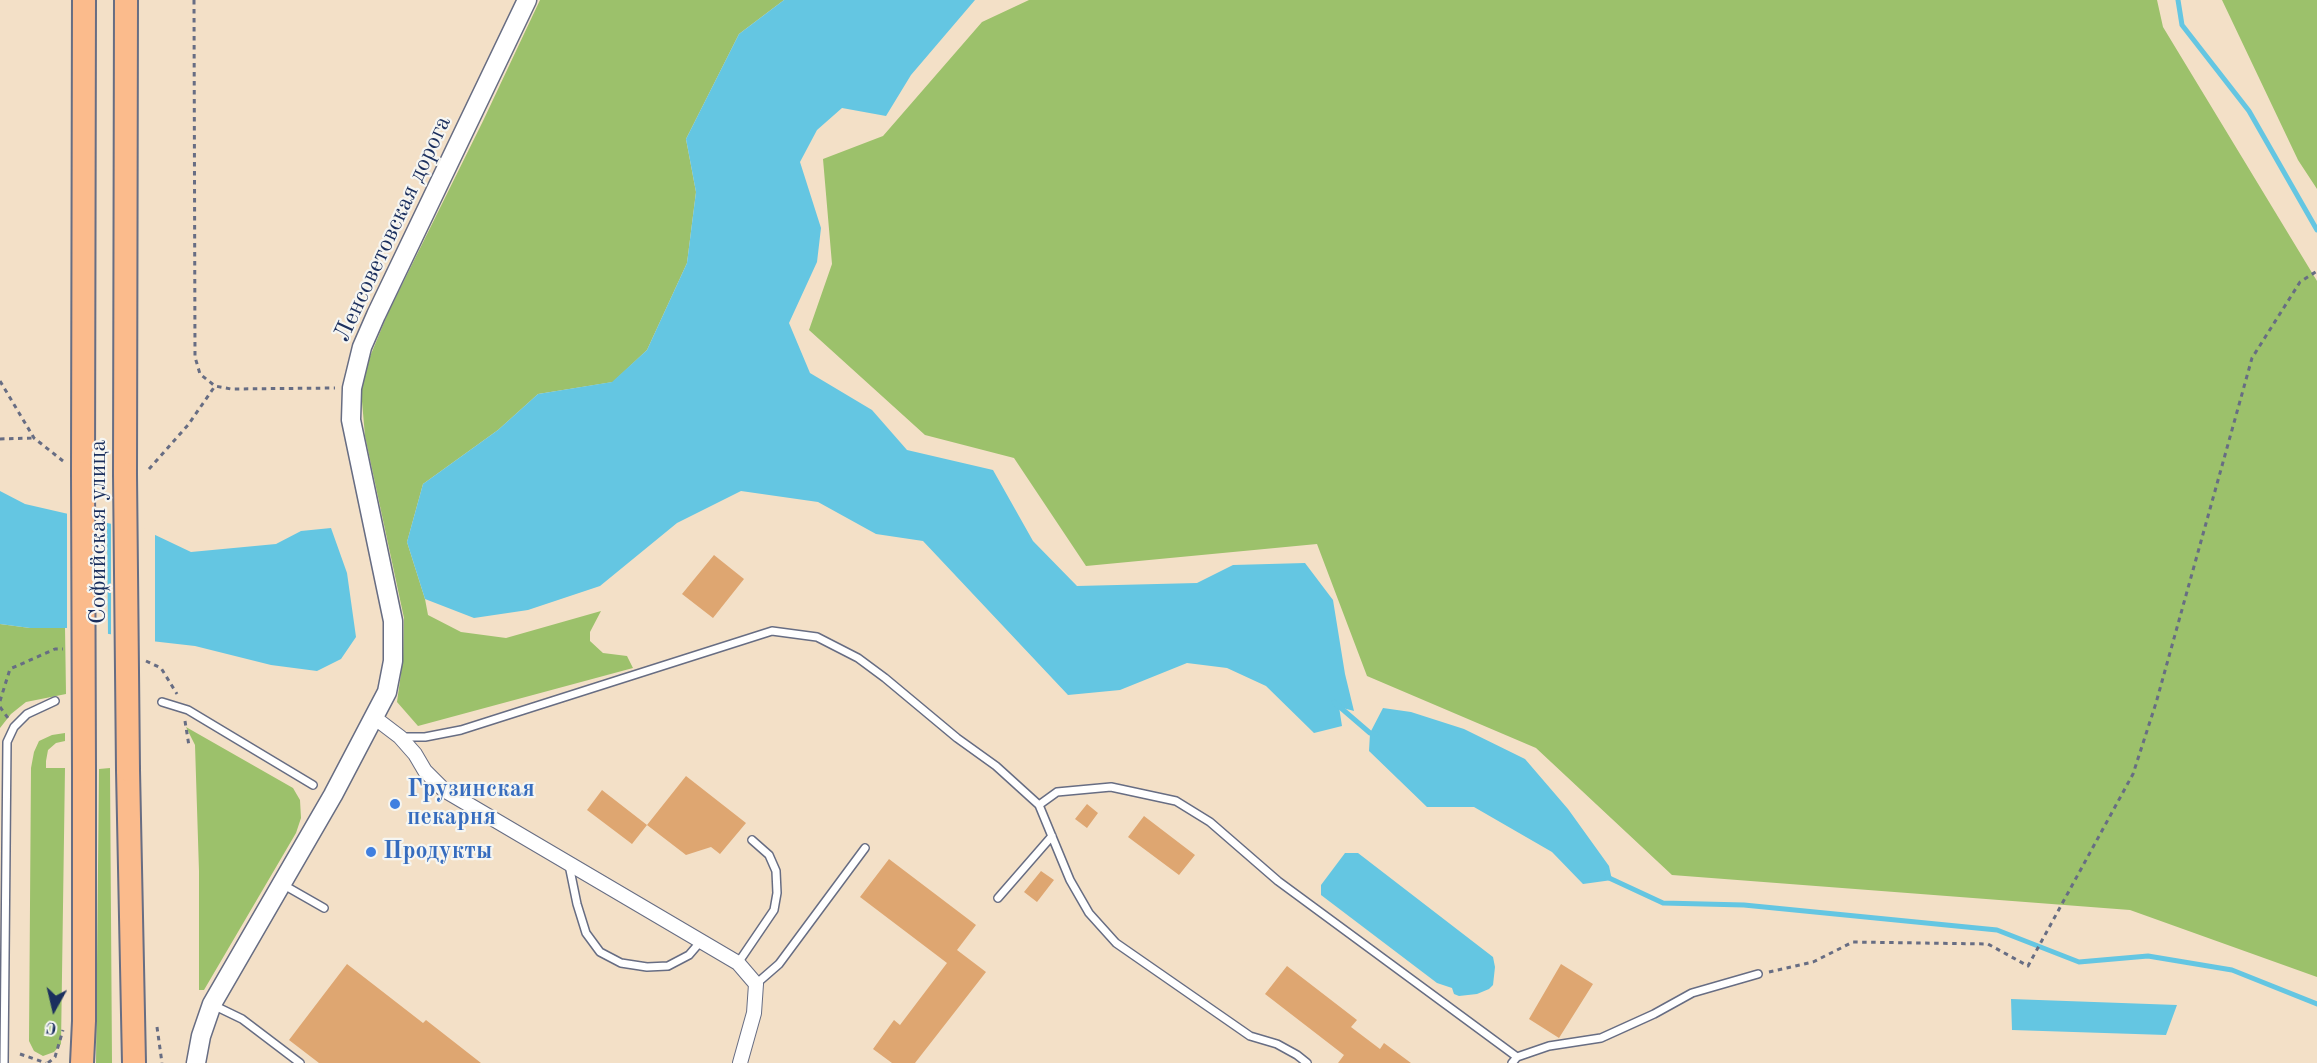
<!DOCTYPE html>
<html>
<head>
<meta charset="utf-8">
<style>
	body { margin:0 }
	#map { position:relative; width:2317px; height:1063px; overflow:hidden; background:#f3e0c7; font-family:"Old Standard TT",serif }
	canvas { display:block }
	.north { position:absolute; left:24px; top:979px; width:60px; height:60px; -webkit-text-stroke:4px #f6f6f2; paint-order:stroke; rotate:188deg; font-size:16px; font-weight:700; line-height:24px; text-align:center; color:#1b2f5e }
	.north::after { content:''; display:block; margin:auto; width:21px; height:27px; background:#1b2f5e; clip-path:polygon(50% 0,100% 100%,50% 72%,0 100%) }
</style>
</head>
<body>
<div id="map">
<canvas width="2317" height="1063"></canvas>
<div class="north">С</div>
</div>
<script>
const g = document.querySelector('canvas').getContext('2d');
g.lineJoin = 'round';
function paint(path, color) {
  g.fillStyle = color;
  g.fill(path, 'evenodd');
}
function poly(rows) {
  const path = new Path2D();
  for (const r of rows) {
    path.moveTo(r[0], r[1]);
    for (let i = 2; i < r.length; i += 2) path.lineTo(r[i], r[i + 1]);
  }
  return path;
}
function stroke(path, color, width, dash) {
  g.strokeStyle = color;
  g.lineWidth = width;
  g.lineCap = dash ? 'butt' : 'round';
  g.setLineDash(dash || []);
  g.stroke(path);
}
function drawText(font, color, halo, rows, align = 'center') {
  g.font = font + ' "Old Standard TT",serif';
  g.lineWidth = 4.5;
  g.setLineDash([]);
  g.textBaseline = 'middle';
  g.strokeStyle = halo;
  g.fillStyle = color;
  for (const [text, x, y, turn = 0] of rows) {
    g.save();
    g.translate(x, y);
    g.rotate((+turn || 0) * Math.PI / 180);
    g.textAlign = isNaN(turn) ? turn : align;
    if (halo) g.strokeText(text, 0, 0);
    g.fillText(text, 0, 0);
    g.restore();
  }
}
paint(poly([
	[540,0,784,0,739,34,686,139,696,192,687,263,647,350,613,382,538,394,498,430,423,484,407,542,425,599,428,615,461,632,506,638,601,611,590,632,590,641,603,653,627,656,633,668,418,726,397,702,403,659,404,618,365,436,361,390,369,359,388,313,483,121],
	[1029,0,2157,0,2163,27,2317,281,2317,977,2130,910,1672,875,1536,748,1367,676,1317,544,1086,566,1014,458,925,435,809,330,832,264,823,159,883,136,982,22],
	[2222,0,2317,0,2317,189,2298,160],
	[0,624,30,628,65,627,66,694,26,702,11,714,0,728],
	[186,727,293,788,300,800,301,818,296,833,204,990,199,990,199,871,195,745],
	[65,733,65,741,56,743,48,750,46,761,46,768,65,768,61,1044,54,1052,43,1056,34,1051,29,1041,31,768,34,752,39,741,52,735],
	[110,768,112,1063,96,1063,99,769]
]), '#9cc16b');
paint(poly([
	[784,0,975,0,911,75,886,116,842,108,817,130,800,162,821,228,817,262,789,323,810,373,872,410,907,450,993,470,1033,541,1077,586,1197,583,1233,565,1305,563,1333,600,1345,674,1354,711,1339,707,1342,726,1314,733,1266,686,1227,668,1187,663,1120,690,1068,695,923,541,876,534,818,502,741,491,677,523,600,586,528,610,474,618,425,599,407,542,423,484,498,430,538,394,612,382,647,350,687,263,696,192,686,139,739,34],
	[0,491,25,504,151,533,191,552,276,544,301,531,331,528,347,573,356,637,341,659,317,671,271,665,195,646,151,641,73,628,30,628,0,624],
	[1383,708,1411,712,1464,729,1525,759,1568,809,1609,866,1612,880,1583,884,1552,852,1474,807,1427,807,1369,751,1370,733],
	[1345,853,1358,853,1493,957,1495,967,1493,985,1489,989,1477,994,1459,996,1454,994,1452,988,1437,983,1321,895,1321,885],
	[2011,999,2177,1005,2166,1035,2012,1030]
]), '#64c6e2');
paint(poly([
	[67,511,107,520,108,637,67,630],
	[111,521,155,531,155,645,111,637]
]), '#f3e0c7');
stroke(poly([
	[2178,0,2182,25,2249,111,2317,230],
	[1334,702,1370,733,1376,734],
	[1607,877,1663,903,1744,905,1997,930,2079,962,2148,956,2232,970,2317,1004]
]), '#64c6e2', 5);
paint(poly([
	[714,555,744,579,713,618,682,594],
	[686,776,746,823,720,854,711,847,686,855,647,825,632,844,587,810,602,790,647,825],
	[1087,804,1098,813,1087,828,1075,819],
	[1144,816,1195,855,1179,875,1128,837],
	[889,859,976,925,957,950,986,972,915,1063,892,1063,873,1049,894,1020,900,1025,947,963,860,897],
	[1041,871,1054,880,1037,902,1024,892],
	[347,964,423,1023,426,1020,481,1063,319,1063,289,1040],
	[1561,964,1593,984,1559,1038,1529,1019],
	[1287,966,1357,1020,1351,1027,1380,1049,1384,1043,1411,1063,1338,1063,1344,1055,1265,994]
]), '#dea671');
const service = poly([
	[162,702,188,710,313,785],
	[400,737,425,737,461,730,772,631,817,637,858,658,885,678,957,738,996,766,1039,805,1070,880,1089,913,1116,943,1250,1036,1277,1044,1297,1055,1307,1063],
	[1039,805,1057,792,1111,787,1176,801,1210,822,1278,881,1517,1057],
	[569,865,577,904,586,933,600,952,621,963,647,967,668,966,689,955,701,941],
	[282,884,324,908],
	[998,898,1052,836],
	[738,963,774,910,777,893,776,871,769,855,752,840],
	[756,984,779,964,865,848],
	[213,1005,242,1019,300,1063],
	[4,1063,7,742,14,727,27,714,55,701],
	[1512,1063,1517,1057,1549,1046,1601,1038,1654,1014,1692,993,1758,974]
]);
const minor = poly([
	[375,718,400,737,415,754,425,771,444,790,738,963,756,984,754,1013,740,1063]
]);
const tertiary = poly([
	[196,1063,201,1036,212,1004,333,795,387,692,393,661,393,621,351,420,352,388,362,347,376,315,527,0]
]);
const primary = poly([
	[83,473,84,0],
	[125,474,126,0],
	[128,770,134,1063],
	[82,1063,84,1021,84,770]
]);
stroke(service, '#676d83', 10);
stroke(minor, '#676d83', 16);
stroke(tertiary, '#676d83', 21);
stroke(primary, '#676d83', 26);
stroke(poly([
	[194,0,195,357,200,374,215,386,231,389,335,388],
	[0,381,34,438,63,461],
	[0,439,34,438],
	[149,469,188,425,215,386],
	[146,661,161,668,177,694],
	[0,701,10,669,55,649,63,649],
	[0,707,8,718],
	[185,721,189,746],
	[1769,972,1813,962,1853,942,1988,944,2028,966,2133,774,2156,703,2252,358,2300,282,2317,271],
	[157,1027,162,1063],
	[20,1054,46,1063],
	[48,1063,55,1057,63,1030]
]), '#676d83', 3, [4.5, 4.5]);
stroke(service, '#fff', 7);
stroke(minor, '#fff', 14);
stroke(tertiary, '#fff', 18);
stroke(primary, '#fbbb8c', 22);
const primaryBridge = poly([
	[83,473,84,770],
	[125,474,128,770]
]);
stroke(primaryBridge, '#676d83', 26, []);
stroke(primaryBridge, '#fbbb8c', 22);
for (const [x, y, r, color] of [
	[395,804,6,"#3f7fe0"],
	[371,852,6,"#3f7fe0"]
]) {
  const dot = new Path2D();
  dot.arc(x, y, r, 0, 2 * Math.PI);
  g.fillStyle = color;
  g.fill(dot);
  stroke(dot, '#f6f6f2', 2);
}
drawText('24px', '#1b2f5e', '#f6f6f2', [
	["Ленсоветовская дорога",393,229,-65],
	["Софийская улица",99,532,-90]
]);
drawText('bold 24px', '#366cbe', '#f6f6f2', [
	["Грузинская",407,790],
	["пекарня",407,818],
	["Продукты",383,852]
], 'left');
</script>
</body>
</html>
